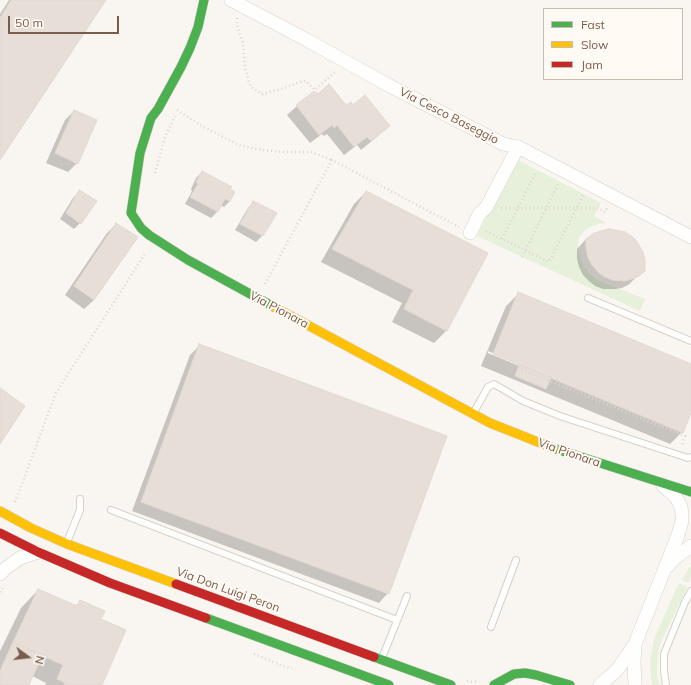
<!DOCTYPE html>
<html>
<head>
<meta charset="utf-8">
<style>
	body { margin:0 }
	#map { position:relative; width:691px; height:685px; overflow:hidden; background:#f9f5f0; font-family:Mulish,sans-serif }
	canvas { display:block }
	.legend { position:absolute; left:543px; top:8px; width:140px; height:72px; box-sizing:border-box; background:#fffaf3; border:1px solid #cabbb1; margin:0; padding:5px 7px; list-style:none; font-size:12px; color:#7a5c4d }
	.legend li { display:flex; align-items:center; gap:8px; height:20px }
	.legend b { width:20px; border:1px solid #cabbb1 }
	.north { position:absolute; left:8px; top:637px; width:40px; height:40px; -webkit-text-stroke:3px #fffaf3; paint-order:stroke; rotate:105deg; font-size:11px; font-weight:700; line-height:16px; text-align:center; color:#7a5c4d }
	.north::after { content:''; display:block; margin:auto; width:14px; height:18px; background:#7a5c4d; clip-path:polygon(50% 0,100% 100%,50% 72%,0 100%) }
	.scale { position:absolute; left:8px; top:16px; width:111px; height:18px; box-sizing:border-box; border:2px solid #7a5c4d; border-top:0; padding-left:5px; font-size:12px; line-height:14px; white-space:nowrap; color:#7a5c4d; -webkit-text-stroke:3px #fffaf3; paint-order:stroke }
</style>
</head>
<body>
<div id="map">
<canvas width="691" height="685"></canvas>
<ul class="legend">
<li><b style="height:5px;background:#4caf50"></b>Fast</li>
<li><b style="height:5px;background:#ffc107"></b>Slow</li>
<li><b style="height:5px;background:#c62828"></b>Jam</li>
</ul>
<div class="north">N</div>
<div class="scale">50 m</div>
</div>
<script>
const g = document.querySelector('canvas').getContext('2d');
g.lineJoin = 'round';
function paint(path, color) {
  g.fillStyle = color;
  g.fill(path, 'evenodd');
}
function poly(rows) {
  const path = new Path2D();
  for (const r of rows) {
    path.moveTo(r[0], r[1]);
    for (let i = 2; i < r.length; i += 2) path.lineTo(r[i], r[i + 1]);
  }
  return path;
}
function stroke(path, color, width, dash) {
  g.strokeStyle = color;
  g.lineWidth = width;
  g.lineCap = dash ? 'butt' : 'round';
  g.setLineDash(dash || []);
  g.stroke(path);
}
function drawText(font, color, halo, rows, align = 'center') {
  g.font = font + ' Mulish,sans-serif';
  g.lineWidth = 4;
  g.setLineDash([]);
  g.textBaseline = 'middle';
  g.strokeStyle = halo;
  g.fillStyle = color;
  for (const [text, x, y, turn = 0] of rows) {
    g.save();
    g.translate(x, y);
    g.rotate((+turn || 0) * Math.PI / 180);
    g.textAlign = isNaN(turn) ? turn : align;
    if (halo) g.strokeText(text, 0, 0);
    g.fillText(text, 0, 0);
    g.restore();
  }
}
paint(poly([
	[516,159,601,203,594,216,606,223,598,224,592,226,585,230,581,235,579,238,578,244,579,253,581,259,584,267,590,274,599,281,645,299,640,311,477,236],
	[691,566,691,576,688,583,682,580,689,568],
	[679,583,687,587,663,638,659,648,657,668,657,677,660,685,652,685,650,668,650,659,652,650,654,639]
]), '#e7f0db');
paint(poly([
	[9,0,104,0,0,158,0,14],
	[314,92,346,107,353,106,388,126,379,135,361,150,357,145,344,155,327,134,324,136,322,134,310,143,287,115,297,106],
	[74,111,77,163,68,172,46,163,65,120],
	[202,172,230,201,224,207,220,205,217,212,211,218,185,204,192,191,191,189,196,178],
	[79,192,80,223,74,229,60,219,73,198],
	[366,192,487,253,446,331,434,343,392,322,402,303,321,262,354,204],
	[254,202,275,213,262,236,256,242,235,230,248,208],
	[116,224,94,300,84,309,65,295,107,233],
	[586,239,644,270,628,285,622,288,615,289,603,289,595,286,590,282,583,275,579,267,577,258,577,249],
	[518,294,691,365,691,410,682,432,670,444,481,366,506,306],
	[488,351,521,365,519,366,488,353],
	[200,345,388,593,379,603,132,511,190,355],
	[38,590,75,606,80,602,100,620,101,685,45,685,46,683,32,676,28,685,0,685,0,651,21,608]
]), '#0003');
const building = poly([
	[11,0,106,0,0,160,0,18,11,0],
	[329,84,346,105,351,102,353,105,365,95,390,126,371,141,367,137,354,147,337,125,334,128,332,125,319,135,296,105,314,91,318,94,329,84],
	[74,110,97,120,78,164,55,153,74,110],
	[202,171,232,187,230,189,235,192,230,201,225,199,218,212,190,197,198,184,196,182,202,171],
	[79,190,97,201,81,224,66,213,79,190],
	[366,191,488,253,447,331,404,309,413,290,332,249,366,191],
	[253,201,277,213,263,236,240,224,253,201],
	[116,223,138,237,94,300,74,286,116,223],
	[609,229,625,232,634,238,639,245,643,252,645,261,645,271,639,276,632,279,625,281,612,280,605,277,599,273,592,265,588,258,586,248,586,239,594,233,609,229],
	[518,292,691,364,691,413,683,433,493,354,518,292],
	[199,344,447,436,389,594,141,502,199,344],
	[519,365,551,378,546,389,515,376,519,365],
	[0,388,25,406,0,444,0,388],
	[38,589,77,606,80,600,105,611,101,619,126,630,102,685,64,685,65,683,57,679,63,665,13,642,38,589],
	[13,642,42,656,29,685,0,685,0,671,13,642]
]);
paint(building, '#e6ded7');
stroke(building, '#e2d8d2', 1);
const lane = poly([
	[588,298,691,341],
	[474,412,488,387,494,384,523,401,560,416,688,458,691,457],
	[111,510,397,620],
	[67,542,80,510,80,499],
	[491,627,516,560],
	[382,658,407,596],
	[666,685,664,670,664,654,685,602,691,591]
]);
const street = poly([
	[231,0,307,40,388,85,503,144,518,147,691,237],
	[470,233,480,213,486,208,518,147],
	[663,486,668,490,675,496,678,501,681,507,682,515],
	[668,566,675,558,691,546],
	[0,574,6,568,20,558,38,552],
	[635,646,634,662,635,685],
	[600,685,616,671,622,663,635,644,678,535,682,521]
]);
const fast = poly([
	[204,0,198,27,190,48,181,67,158,109,151,118,140,153,131,213,141,228,149,235,188,260,274,307],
	[553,448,691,492],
	[206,618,389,685],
	[374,657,451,685],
	[494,685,514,674,525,673,536,675,570,685]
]);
const slow = poly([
	[274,307,490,423,553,448],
	[0,511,31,528,67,544,176,584]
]);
const jam = poly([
	[0,533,38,552,110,583,206,618],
	[176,584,374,657]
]);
stroke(lane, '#d7d1cb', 8);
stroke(street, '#d7d1cb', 14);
stroke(fast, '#d9d2cb', 10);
stroke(slow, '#d9d2cb', 10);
stroke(jam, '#d9d2cb', 10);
stroke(poly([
	[237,18,237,25,243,43,245,67,249,82,251,87,262,94,281,89,303,81,307,82,315,90,336,71],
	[177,110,200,125,239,145,261,150,284,152,311,152,332,160],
	[155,173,165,137,175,116],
	[501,208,598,208,605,212,607,208],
	[486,231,549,262,583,195],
	[502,239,536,172],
	[522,257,559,182],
	[265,284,332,160,459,227],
	[518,368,685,436,682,445],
	[15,502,56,393,146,252],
	[0,592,4,586],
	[254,654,283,666,292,668],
	[467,681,473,682,479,681]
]), '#dcd5d0', 2.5, [1, 3]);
stroke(lane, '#fefefd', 6);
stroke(street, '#fefefd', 13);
stroke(fast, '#4caf50', 9);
stroke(slow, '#ffc107', 9);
stroke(jam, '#c62828', 9);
drawText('12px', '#7a5c4d', '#fffaf3', [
	["Via Cesco Baseggio",449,116,27],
	["Via Pionara",279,310,28],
	["Via Pionara",569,453,19],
	["Via Don Luigi Peron",228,590,20]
]);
</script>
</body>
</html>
